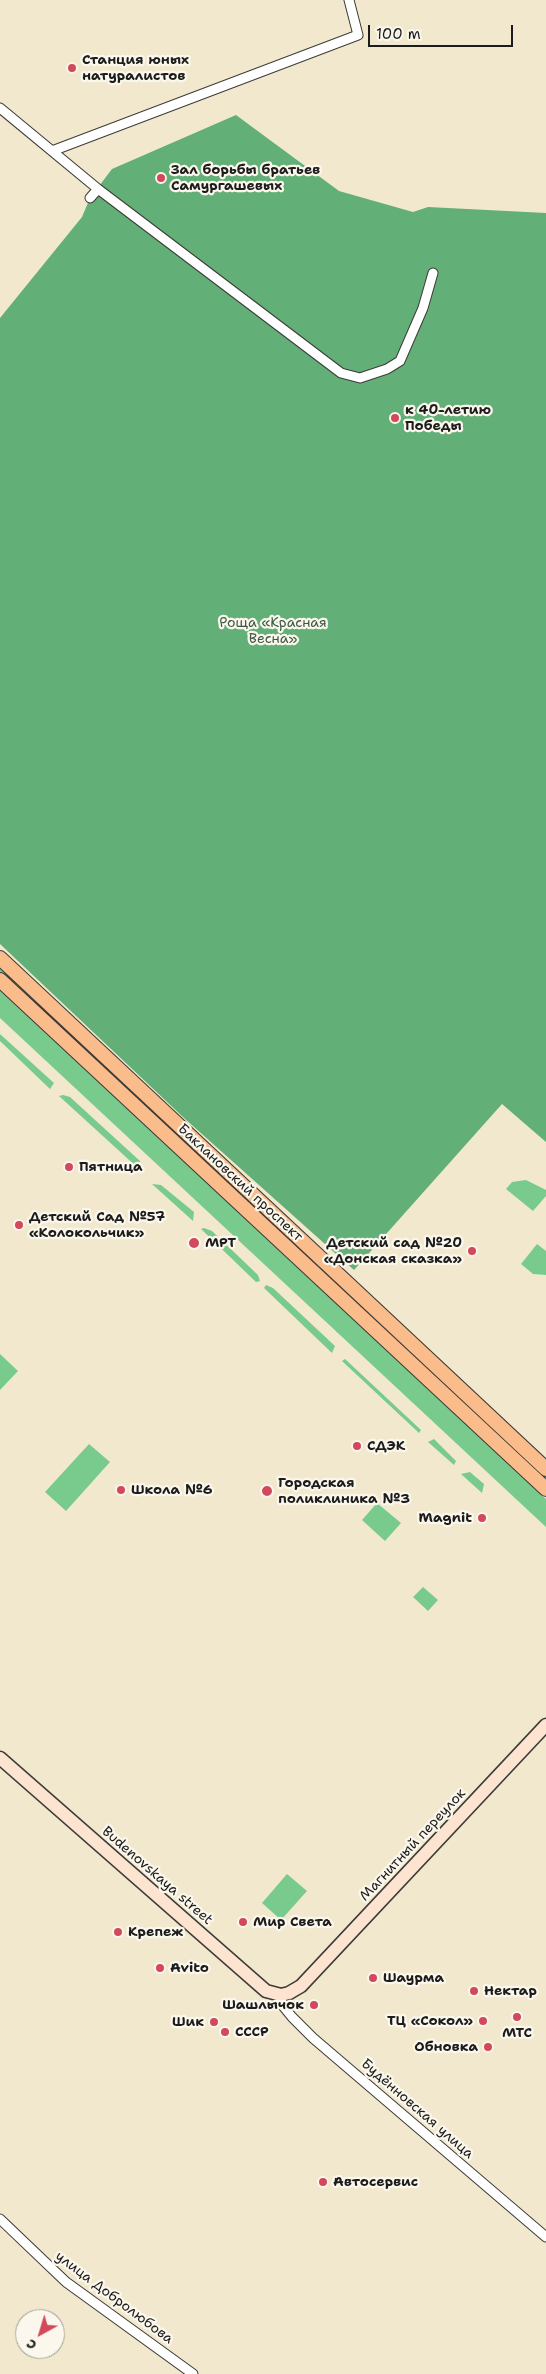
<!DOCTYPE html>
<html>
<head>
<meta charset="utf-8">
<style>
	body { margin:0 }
	#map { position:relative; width:546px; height:2374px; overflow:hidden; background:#f1e8ce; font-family:"Shantell Sans",sans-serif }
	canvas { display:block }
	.north { position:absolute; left:15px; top:2309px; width:50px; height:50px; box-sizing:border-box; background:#fbf7ec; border:1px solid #a29f99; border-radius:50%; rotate:219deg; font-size:14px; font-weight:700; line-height:20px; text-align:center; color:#1c1c1c }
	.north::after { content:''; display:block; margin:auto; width:18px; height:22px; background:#d1495b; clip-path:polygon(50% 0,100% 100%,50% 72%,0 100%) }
	.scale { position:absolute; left:368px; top:25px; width:145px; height:22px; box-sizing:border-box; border:2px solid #1c1c1c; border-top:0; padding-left:6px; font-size:15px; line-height:18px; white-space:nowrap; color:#1c1c1c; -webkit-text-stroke:4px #fbf7ec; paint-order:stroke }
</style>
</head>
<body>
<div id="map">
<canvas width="546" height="2374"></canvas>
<div class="north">С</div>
<div class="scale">100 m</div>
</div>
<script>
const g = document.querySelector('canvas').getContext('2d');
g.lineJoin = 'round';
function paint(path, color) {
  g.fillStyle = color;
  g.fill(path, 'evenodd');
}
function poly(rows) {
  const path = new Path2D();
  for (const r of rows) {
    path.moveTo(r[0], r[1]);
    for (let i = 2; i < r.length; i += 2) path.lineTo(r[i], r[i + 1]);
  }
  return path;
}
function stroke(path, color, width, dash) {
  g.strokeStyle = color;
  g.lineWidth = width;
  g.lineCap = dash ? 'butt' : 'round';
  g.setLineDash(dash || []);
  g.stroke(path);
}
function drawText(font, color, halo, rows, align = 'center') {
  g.font = font + ' "Shantell Sans",sans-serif';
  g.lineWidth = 4.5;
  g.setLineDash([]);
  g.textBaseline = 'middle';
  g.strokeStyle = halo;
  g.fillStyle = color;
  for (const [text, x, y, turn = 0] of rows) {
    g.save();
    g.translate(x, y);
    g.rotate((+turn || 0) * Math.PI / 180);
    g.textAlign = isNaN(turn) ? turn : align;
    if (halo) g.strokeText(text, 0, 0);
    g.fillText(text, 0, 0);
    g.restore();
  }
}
paint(poly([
	[0,965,546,1475,546,1481,0,972],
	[0,991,546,1499,546,1527,0,1018],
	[0,1034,54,1083,50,1089,0,1041],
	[63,1095,70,1097,140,1161,139,1169,59,1096],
	[526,1180,546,1190,546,1196,533,1211,506,1189,512,1182],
	[152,1184,161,1185,194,1212,193,1221],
	[204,1228,212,1231,258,1275,260,1281,256,1282,201,1229],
	[537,1244,546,1251,546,1275,533,1274,521,1264],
	[266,1285,273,1288,335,1346,332,1353,264,1288],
	[0,1354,18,1371,0,1390],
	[345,1359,421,1430,419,1433,342,1361],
	[434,1439,456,1461,454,1465,428,1442],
	[89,1444,110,1462,66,1511,45,1492],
	[470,1472,484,1484,482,1493,461,1474],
	[377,1503,401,1523,385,1541,362,1520],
	[423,1587,438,1600,428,1611,413,1597],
	[287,1874,307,1891,281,1920,262,1903]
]), '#79cb8d');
paint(poly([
	[236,115,339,191,413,212,428,207,546,213,546,1142,502,1104,354,1270,184,1118,0,944,0,318,82,217,90,198,112,169]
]), '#62af78');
const street = poly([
	[0,108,98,189,341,373,360,378,387,369,400,361,423,308,433,273],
	[52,151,358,35,349,0],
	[90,198,98,189],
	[279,1994,283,2006,292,2017,313,2038,546,2237],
	[0,2219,66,2282,193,2374]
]);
const secondary = poly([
	[0,1758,266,1991,281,1995,289,1993,301,1986,546,1725]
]);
const primary = poly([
	[0,958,546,1469],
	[0,980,546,1489]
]);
stroke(street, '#3c3b37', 11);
stroke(secondary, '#3c3b37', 15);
stroke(primary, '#3c3b37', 16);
stroke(street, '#fff', 9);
stroke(secondary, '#fde4d1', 12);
stroke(primary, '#fabc8b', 14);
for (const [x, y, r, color] of [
	[72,68,5,"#d1495b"],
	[161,178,5,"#d1495b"],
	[395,418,5,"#d1495b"],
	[69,1167,5,"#d1495b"],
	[19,1225,5,"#d1495b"],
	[194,1243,6,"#d1495b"],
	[472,1251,5,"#d1495b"],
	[357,1446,5,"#d1495b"],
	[121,1490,5,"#d1495b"],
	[267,1491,6,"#d1495b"],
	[482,1518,5,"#d1495b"],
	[243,1922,5,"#d1495b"],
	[118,1932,5,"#d1495b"],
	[160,1968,5,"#d1495b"],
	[373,1978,5,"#d1495b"],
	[474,1991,5,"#d1495b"],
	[314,2005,5,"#d1495b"],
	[517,2017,5,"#d1495b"],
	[483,2021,5,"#d1495b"],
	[214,2022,5,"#d1495b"],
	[225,2032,5,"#d1495b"],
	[488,2047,5,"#d1495b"],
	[323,2182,5,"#d1495b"]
]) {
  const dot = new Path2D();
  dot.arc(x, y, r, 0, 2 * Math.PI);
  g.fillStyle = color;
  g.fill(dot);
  stroke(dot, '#fbf7ec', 2);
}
drawText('bold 14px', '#1c1c1c', '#fbf7ec', [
	["Станция юных",82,60],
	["натуралистов",82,76],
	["Зал борьбы братьев",171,170],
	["Самургашевых",171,186],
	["к 40-летию",405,410],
	["Победы",405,426],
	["Пятница",79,1167],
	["Детский Сад №57",29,1217],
	["«Колокольчик»",29,1233],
	["МРТ",205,1243],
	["Детский сад №20",462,1243,"right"],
	["«Донская сказка»",462,1259,"right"],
	["СДЭК",367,1446],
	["Городская",278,1483],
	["поликлиника №3",278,1499],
	["Школа №6",131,1490],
	["Magnit",472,1518,"right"],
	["Мир Света",253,1922],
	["Крепеж",128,1932],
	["Avito",170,1968],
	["Шаурма",383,1978],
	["Нектар",484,1991],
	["Шашлычок",304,2005,"right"],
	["ТЦ «Сокол»",473,2021,"right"],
	["Шик",204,2022,"right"],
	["СССР",235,2032],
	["МТС",517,2033,"center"],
	["Обновка",478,2047,"right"],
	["Автосервис",333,2182]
], 'left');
drawText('14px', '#3d5944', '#fbf7ec', [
	["Роща «Красная",273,623],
	["Весна»",273,639]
]);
drawText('14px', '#1c1c1c', '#fbf7ec', [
	["Баклановский проспект",240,1183,43],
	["Магнитный переулок",413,1845,-47],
	["Budenovskaya street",157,1876,41],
	["Будённовская улица",417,2109,41],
	["улица Добролюбова",114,2298,37]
]);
</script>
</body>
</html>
